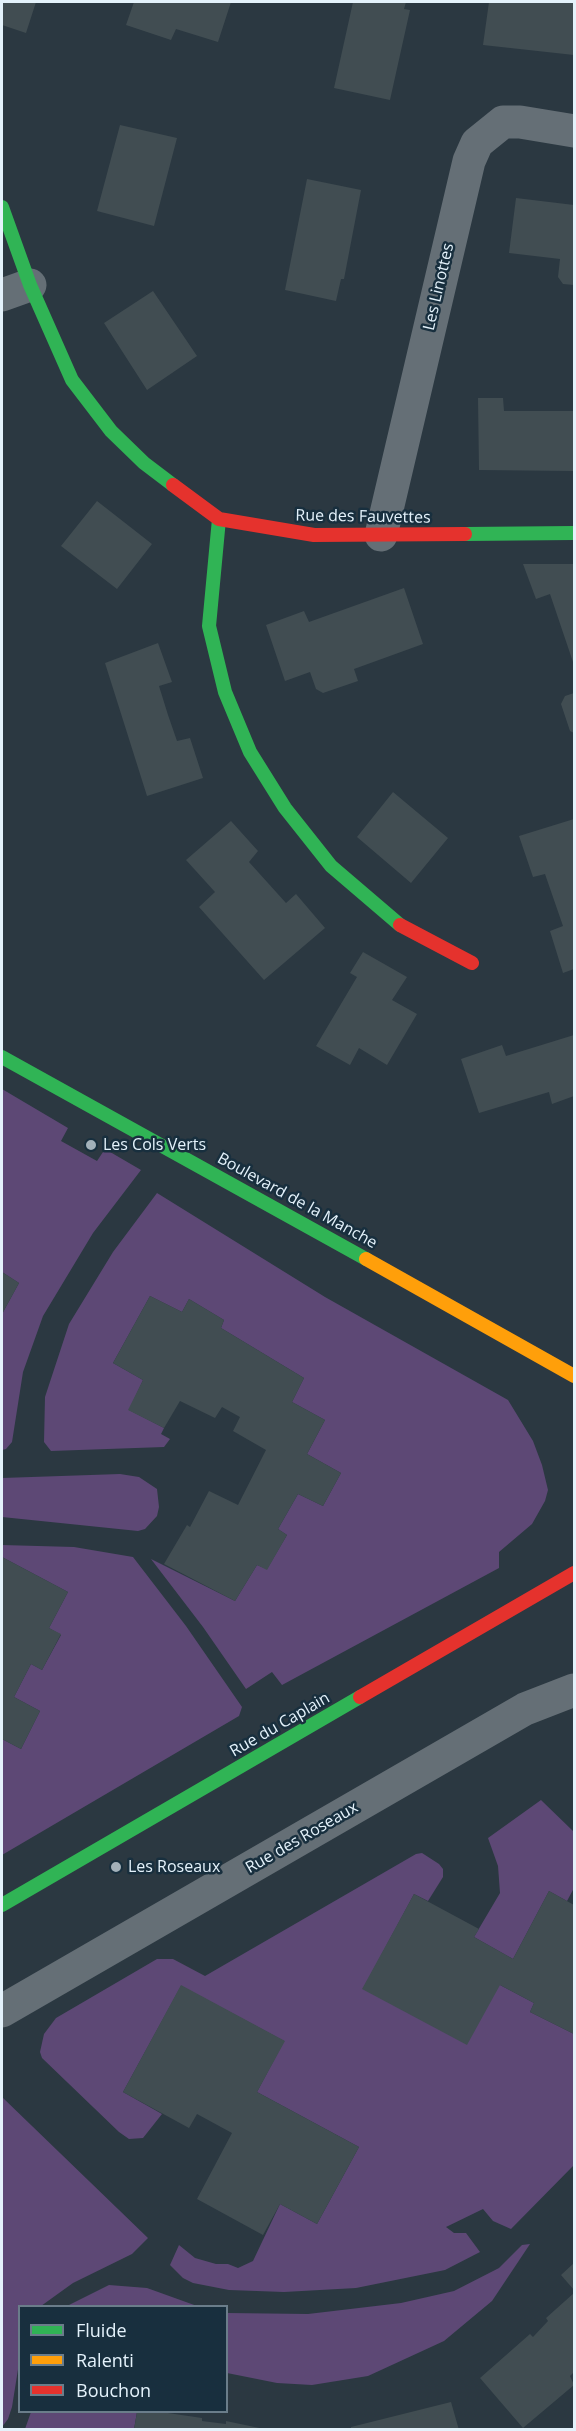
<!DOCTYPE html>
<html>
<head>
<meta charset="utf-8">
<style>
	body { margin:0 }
	#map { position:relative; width:576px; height:2431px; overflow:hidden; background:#2b3841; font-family:"Open Sans",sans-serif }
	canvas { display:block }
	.frame { position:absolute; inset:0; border:3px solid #e4f2fb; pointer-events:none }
	.legend { position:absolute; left:18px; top:2305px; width:210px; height:108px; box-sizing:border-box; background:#182f3e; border:2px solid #6a7d8a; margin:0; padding:8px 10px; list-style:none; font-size:18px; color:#e4f2fb }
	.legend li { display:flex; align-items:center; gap:12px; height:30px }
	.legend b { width:30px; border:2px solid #6a7d8a }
</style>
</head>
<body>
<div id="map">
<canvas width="576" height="2431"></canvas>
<div class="frame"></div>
<ul class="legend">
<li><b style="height:8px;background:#30b455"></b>Fluide</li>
<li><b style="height:8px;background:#ff9f0a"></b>Ralenti</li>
<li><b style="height:8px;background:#e5322d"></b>Bouchon</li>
</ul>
</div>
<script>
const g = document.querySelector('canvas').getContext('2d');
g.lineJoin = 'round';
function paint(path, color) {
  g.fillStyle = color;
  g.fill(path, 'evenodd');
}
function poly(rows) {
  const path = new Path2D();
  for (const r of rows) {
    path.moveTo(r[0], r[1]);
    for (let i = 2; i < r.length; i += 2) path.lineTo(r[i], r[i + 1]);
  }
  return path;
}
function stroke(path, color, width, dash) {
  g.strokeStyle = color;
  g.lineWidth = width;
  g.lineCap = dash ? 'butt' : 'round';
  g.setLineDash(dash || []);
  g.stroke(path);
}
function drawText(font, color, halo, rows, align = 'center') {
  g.font = font + ' "Open Sans",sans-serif';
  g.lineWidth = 5;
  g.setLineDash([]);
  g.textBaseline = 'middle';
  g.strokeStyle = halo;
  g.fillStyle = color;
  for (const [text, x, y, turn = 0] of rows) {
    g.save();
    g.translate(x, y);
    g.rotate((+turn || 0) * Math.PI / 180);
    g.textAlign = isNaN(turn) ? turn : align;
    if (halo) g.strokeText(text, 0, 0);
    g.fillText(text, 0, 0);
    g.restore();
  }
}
paint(poly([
	[2,1089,68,1128,61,1141,97,1161,105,1149,141,1170,93,1233,43,1316,23,1372,12,1442,6,1449,2,1450,2,1314,19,1283,2,1272],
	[157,1193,325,1297,508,1400,533,1441,542,1465,548,1490,545,1501,532,1524,499,1552,499,1568,282,1685,272,1672,246,1689,203,1627,151,1559,235,1601,257,1565,267,1569,287,1535,278,1529,298,1494,323,1506,341,1473,307,1454,325,1420,292,1402,304,1378,221,1328,224,1320,189,1299,182,1312,150,1296,113,1363,143,1380,129,1410,164,1428,161,1434,170,1439,164,1447,51,1451,44,1442,45,1397,69,1324,113,1252],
	[120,1474,139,1477,157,1489,159,1507,157,1516,145,1529,138,1531,2,1517,2,1478],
	[2,1545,74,1547,133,1557,186,1626,242,1707,239,1716,2,1855,2,1739,21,1749,40,1711,14,1697,31,1664,42,1670,61,1635,49,1628,68,1592,2,1557],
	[541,1800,574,1832,574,1888,567,1901,549,1891,513,1959,474,1937,500,1893,498,1866,488,1838],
	[422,1853,439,1864,443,1869,443,1877,428,1901,414,1894,363,1989,500,1985,534,2003,530,2012,574,2034,574,2165,511,2229,493,2221,483,2209,446,2227,454,2233,466,2233,480,2252,445,2270,356,2288,284,2292,229,2290,193,2283,183,2278,170,2265,179,2245,195,2258,216,2264,228,2264,238,2268,253,2261,280,2204,317,2224,359,2147,257,2092,284,2041,181,1986,123,2092,162,2114,143,2138,129,2139,119,2132,42,2058,40,2052,44,2034,56,2018,157,1959,173,1959,205,1976,416,1854],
	[2,2097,148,2238,132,2254,73,2283,41,2306,20,2306,19,2363,12,2407,8,2419,2,2427],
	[530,2244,492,2301,444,2341,368,2376,312,2385,277,2383,227,2373,227,2313,308,2314,401,2303,454,2291,499,2268,522,2245],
	[109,2285,147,2288,197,2306,67,2306],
	[31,2412,137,2412,134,2429,25,2429]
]), '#5d4875');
paint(poly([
	[2,2,36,2,26,33,2,25],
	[134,2,231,2,218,42,176,29,171,40,126,25],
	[353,2,406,2,404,9,410,10,390,100,334,88],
	[489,2,574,2,574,55,483,45],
	[120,125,177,138,154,226,97,211],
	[307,179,361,190,344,279,341,279,336,301,285,290],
	[516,198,574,205,574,285,563,284,558,277,560,259,509,253],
	[153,291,197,356,147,390,104,323],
	[478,398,503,398,504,411,573,411,574,471,479,470],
	[97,501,152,544,117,589,61,546],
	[523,564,574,564,574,665,550,594,536,599],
	[404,588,423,644,354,669,358,681,323,693,316,689,310,672,285,681,266,625,304,611,309,622],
	[158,643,172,682,159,686,168,715,177,741,190,738,203,778,147,796,105,663],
	[574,693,574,733,570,731,561,704,565,696],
	[393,792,448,838,411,883,357,837],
	[574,819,574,969,563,973,550,931,563,926,545,874,533,877,519,836],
	[231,821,258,851,249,862,286,903,296,894,325,928,264,980,199,907,215,892,186,860],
	[363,952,407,977,392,1000,417,1014,387,1065,359,1048,350,1065,316,1046,357,977,350,973],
	[574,1035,574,1096,552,1104,549,1092,479,1113,461,1059,502,1045,506,1056],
	[2,1272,19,1283,2,1314],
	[150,1296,182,1312,189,1299,224,1320,221,1328,304,1378,292,1402,325,1420,307,1454,341,1473,323,1506,298,1494,278,1529,287,1535,267,1570,257,1565,235,1601,164,1564,187,1525,190,1527,209,1491,238,1505,266,1450,233,1431,240,1417,222,1407,215,1418,180,1401,164,1428,128,1410,143,1380,113,1363],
	[2,1557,68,1592,49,1628,61,1634,42,1670,31,1664,14,1697,40,1711,21,1749,2,1739],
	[549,1891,574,1905,574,2034,530,2012,534,2003,500,1985,467,2045,362,1989,414,1894,479,1929,474,1937,513,1959],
	[181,1985,285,2041,257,2092,359,2147,317,2224,280,2204,263,2235,197,2199,232,2133,197,2114,189,2128,123,2092],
	[574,2263,574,2290,561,2275],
	[574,2293,574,2372,570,2376,574,2385,523,2428,480,2378,530,2334,533,2337,548,2321,546,2318],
	[451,2402,459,2430,351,2430,351,2427],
	[137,2412,161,2412,202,2418,202,2421,226,2424,226,2421,269,2430,134,2430]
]), '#414d52');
stroke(poly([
	[2,295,30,285],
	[381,535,469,161,477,143,503,122,520,122,574,131],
	[2,2011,525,1709,574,1690]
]), '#656f76', 33);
stroke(poly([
	[2,207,30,285,72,380,111,431,144,463,173,485],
	[219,519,209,626,225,692,250,752,285,808,331,866,400,925],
	[465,534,574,533],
	[2,1057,366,1259],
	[2,1905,360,1697]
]), '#30b455', 14);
stroke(poly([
	[366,1259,574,1376]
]), '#ff9f0a', 14);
stroke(poly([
	[173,485,219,519,314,535,465,534],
	[400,925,472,963],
	[360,1697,574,1573]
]), '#e5322d', 14);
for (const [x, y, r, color] of [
	[91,1145,6,"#a3b1ba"],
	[116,1867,6,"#a3b1ba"]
]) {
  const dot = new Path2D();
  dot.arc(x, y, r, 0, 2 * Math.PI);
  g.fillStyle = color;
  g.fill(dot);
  stroke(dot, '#182f3e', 2);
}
drawText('16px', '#e4f2fb', '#182f3e', [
	["Les Linottes",439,287,-77],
	["Rue des Fauvettes",363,517,1],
	["Boulevard de la Manche",297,1201,29],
	["Rue du Caplain",280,1725,-30],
	["Rue des Roseaux",302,1838,-30]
]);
drawText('16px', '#e4f2fb', '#182f3e', [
	["Les Cols Verts",103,1145],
	["Les Roseaux",128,1867]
], 'left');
</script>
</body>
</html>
